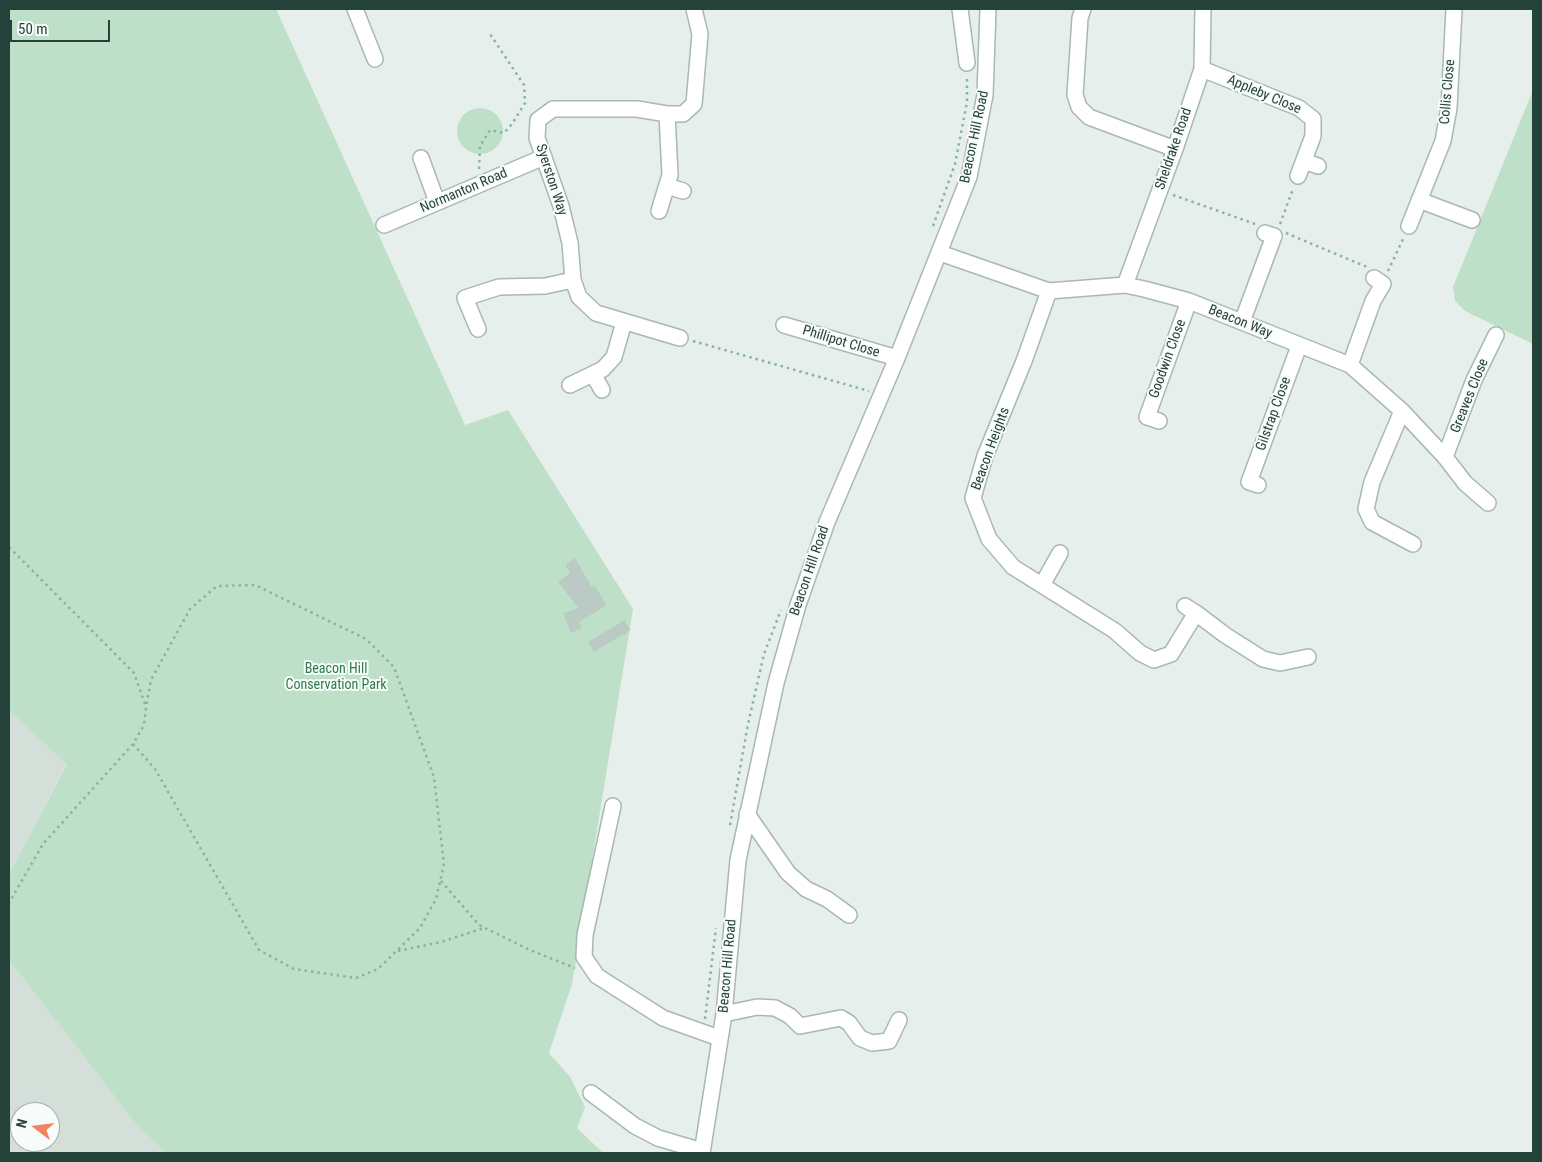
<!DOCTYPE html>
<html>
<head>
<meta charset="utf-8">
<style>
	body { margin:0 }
	#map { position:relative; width:1542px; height:1162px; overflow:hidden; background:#e6efeb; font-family:"Roboto Condensed",sans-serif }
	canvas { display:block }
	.frame { position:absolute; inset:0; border:10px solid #24423a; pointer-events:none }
	.north { position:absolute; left:10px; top:1102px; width:50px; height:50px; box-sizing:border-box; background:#f7fbf9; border:1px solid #a3b1ad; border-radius:50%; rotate:285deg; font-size:14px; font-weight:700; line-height:20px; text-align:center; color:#24423a }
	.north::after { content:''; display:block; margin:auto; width:18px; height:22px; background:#f4845f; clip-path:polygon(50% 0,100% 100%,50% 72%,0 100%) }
	.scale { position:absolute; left:10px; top:20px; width:100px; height:22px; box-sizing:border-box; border:2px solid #24423a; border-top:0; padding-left:6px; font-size:15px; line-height:18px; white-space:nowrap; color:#24423a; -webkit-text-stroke:4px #f7fbf9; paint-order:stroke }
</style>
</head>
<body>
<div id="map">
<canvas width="1542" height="1162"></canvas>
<div class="frame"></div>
<div class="north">N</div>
<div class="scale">50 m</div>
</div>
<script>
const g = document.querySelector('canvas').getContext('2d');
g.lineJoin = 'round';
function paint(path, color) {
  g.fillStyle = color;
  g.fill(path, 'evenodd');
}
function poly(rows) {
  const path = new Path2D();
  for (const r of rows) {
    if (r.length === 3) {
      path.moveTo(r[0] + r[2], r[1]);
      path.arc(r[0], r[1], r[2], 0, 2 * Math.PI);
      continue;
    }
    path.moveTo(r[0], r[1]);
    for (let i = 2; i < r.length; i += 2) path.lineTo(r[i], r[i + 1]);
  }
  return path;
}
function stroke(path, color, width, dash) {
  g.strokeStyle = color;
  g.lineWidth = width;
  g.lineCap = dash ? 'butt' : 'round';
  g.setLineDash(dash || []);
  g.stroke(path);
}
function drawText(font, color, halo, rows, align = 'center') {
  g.font = font + ' "Roboto Condensed",sans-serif';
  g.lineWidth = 4;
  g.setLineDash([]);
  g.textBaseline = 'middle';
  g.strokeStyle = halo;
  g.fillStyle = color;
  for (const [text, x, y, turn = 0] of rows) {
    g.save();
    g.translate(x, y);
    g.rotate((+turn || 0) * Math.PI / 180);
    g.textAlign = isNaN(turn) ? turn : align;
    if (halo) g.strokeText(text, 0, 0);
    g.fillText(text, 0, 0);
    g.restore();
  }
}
paint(poly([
	[9,711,67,763,9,874],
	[9,960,136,1124,166,1153,9,1153],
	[20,1112,50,1112,50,1142,20,1142]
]), '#d4dfda');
paint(poly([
	[9,9,276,9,465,425,508,410,633,609,572,984,549,1053,570,1077,585,1107,577,1128,603,1153,166,1153,136,1124,9,960,9,874,67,764,9,711],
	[1533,90,1533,344,1465,311,1455,301,1453,287],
	[480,131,23]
]), '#bfe0c8');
const building = poly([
	[575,559,591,587,594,586,606,605,578,622,581,628,571,632,564,614,579,608,559,582,571,573,566,565,575,559],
	[624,621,630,630,594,651,589,642,624,621]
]);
paint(building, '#bbcac4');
stroke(building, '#b8c9c2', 1);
const minor = poly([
	[355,9,375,59],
	[960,9,967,63],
	[1083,9,1080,18,1075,95,1079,107,1089,117,1175,149],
	[1202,69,1299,108,1313,119,1313,136,1298,176],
	[421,158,437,202],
	[1304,161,1318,166],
	[667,186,683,191],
	[1419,200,1472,220],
	[659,211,670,175,667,114],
	[384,225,544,157],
	[1409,226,1443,141,1449,108,1454,9],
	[940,253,1049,291,1125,285,1144,289,1189,301,1350,365,1402,411,1445,457,1465,483,1488,503],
	[1125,285,1175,149,1202,69,1203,9],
	[1049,291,1024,361,985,456,973,498,989,539,1013,567,1115,631,1140,653,1154,660,1171,654,1196,613,1185,606],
	[1242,322,1274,236,1265,233],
	[784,325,897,358],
	[478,329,465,298,499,287,545,286,573,280],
	[680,338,596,313,579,297,573,280,570,243,561,206,537,138,538,120,553,109,637,109,667,114,683,114,694,104,700,34,694,9],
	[1350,365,1373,301,1383,284,1374,278],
	[593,374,602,390],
	[570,385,603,369,614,357,624,322],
	[1402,411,1372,482,1366,509,1372,522,1413,544],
	[1159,421,1147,417,1189,301],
	[1445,457,1474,380,1496,335],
	[1258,485,1249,482,1299,346],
	[1042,585,1060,553],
	[1196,613,1225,635,1263,659,1280,663,1308,657],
	[613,806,585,935,584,957,597,976,663,1018,719,1038],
	[747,814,788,873,806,889,827,899,849,915],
	[724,1014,757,1007,775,1008,790,1016,800,1026,841,1018,849,1023,860,1038,872,1043,889,1041,899,1020],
	[591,1093,635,1126,658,1138,702,1151],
	[702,1153,724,1014,738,860,776,683,798,605,827,522,897,358,969,177,985,95,988,9]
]);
stroke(minor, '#a8b8b2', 18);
stroke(poly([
	[479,169,480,146,490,130,504,133,512,124,525,103,524,85,490,34],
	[1173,195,1255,224],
	[1280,224,1293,189],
	[933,226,955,164,967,102,967,77],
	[1286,233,1367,267],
	[1388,271,1404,237],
	[693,341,869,391],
	[9,547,134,673,146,707,144,725,133,744,43,844,9,903],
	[133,744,155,769,259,950,294,969,356,978,378,969,420,928,436,899,444,864,434,777,394,667,366,639,255,585,217,586,190,609,151,680,146,707],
	[730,825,748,724,764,654,781,610],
	[441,881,479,925,530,950,575,968],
	[398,951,441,942,484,928],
	[705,1019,716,928]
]), '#86b3a5', 2.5, [2.5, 4]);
stroke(minor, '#fff', 15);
drawText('14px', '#24423a', '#f7fbf9', [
	["Collis Close",1448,92,-85],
	["Appleby Close",1264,95,23],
	["Beacon Hill Road",975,137,-78],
	["Sheldrake Road",1174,149,-71],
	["Syerston Way",551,180,72],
	["Normanton Road",464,191,-23],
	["Beacon Way",1240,322,22],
	["Phillipot Close",841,342,17],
	["Goodwin Close",1168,359,-70],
	["Greaves Close",1470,396,-68],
	["Gilstrap Close",1274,414,-70],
	["Beacon Heights",991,449,-70],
	["Beacon Hill Road",810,571,-71],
	["Beacon Hill Road",728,966,-85]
]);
drawText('14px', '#2d7a4b', '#f7fbf9', [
	["Beacon Hill",336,669],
	["Conservation Park",336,685]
]);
</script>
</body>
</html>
